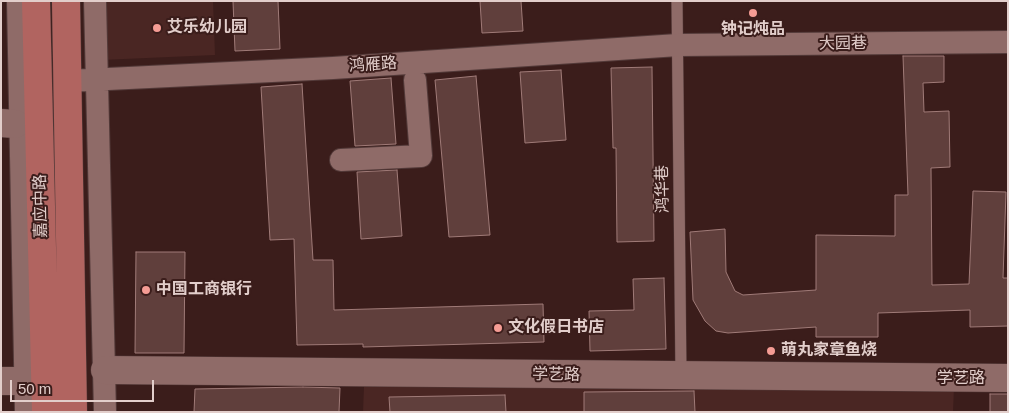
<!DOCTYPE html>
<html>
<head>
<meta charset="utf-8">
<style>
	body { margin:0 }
	#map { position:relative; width:1009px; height:413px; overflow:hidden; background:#3b1d1b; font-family:Helvetica,sans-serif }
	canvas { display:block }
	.frame { position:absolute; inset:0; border:2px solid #e2cecb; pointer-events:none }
	.scale { position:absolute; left:10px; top:380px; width:144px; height:22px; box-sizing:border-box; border:2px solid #e2cecb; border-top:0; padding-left:6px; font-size:15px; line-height:18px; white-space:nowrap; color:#e2cecb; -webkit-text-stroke:4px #3b1d1b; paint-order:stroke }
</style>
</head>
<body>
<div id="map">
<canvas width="1009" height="413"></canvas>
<div class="frame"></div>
<div class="scale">50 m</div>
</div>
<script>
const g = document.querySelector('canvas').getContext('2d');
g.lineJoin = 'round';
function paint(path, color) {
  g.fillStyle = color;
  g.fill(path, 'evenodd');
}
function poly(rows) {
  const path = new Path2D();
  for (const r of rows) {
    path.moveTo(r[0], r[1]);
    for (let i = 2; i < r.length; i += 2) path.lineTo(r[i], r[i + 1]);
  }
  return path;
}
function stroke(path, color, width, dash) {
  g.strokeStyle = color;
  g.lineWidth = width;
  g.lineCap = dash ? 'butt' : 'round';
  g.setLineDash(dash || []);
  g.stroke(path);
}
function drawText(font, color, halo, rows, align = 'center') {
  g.font = font + ' Helvetica,"Noto Sans SC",sans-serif';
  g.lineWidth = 4;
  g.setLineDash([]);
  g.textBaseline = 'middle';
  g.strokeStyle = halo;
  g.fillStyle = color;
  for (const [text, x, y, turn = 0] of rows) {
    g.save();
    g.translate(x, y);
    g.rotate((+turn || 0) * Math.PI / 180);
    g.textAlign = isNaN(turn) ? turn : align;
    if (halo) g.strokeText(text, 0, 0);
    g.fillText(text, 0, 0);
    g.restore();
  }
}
paint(poly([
	[98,1,213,1,215,55,101,60],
	[550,385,954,387,953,412,363,412,364,387]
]), '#4a2623');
const building = poly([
	[233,1,278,1,280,49,235,51,233,1],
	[480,1,521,1,523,31,482,33,480,1],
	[903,56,944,56,944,82,923,83,924,112,949,111,950,167,931,168,932,285,969,284,973,191,1006,192,1003,278,1008,278,1008,326,970,327,970,310,878,313,878,337,816,337,816,327,728,333,716,331,705,321,693,300,690,232,725,229,726,272,735,291,743,295,816,290,816,235,895,236,895,195,908,195,903,56],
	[652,67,654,241,617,242,616,148,613,148,611,68,652,67],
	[561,70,566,140,525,143,520,72,561,70],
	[476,76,490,235,449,237,435,80,476,76],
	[391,78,396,144,355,146,350,81,391,78],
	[302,84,313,260,333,260,334,310,543,304,544,342,363,347,363,344,297,345,294,239,270,240,261,87,302,84],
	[397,170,402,236,361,239,357,172,397,170],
	[136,252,185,252,184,353,135,353,136,252],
	[664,278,666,349,590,351,589,311,634,310,633,279,664,278],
	[303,387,340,388,339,412,194,412,195,389,303,387],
	[694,391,695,412,584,412,584,392,694,391],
	[990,394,1008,394,1008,412,990,412,990,394],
	[505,395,506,412,390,412,389,397,505,395]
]);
paint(building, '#603f3c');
stroke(building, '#a07b78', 1);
const lane = poly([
	[677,1,681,375]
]);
const street = poly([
	[18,1,26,412],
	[95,1,105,412],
	[67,81,333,68,678,45,1008,42],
	[341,160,421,156,415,80]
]);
const secondary = poly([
	[1,123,15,124],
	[105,370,1008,378],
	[1,381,45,381]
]);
const primary = poly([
	[36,1,46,412],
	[66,1,73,412]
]);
stroke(lane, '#533a39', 12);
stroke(street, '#533a39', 24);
stroke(secondary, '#533a39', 29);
stroke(primary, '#533a39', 29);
stroke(lane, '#8f6b68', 11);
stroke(street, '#8f6b68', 22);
stroke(secondary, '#8f6b68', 28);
stroke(primary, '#b16460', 28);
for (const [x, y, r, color] of [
	[753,13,5,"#f59c94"],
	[157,28,5,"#f59c94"],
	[146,290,5,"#f59c94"],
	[498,328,5,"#f59c94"],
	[771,351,5,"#f59c94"]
]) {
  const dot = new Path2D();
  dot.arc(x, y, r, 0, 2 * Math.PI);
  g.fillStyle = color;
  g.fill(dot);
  stroke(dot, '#3b1d1b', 2);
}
drawText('bold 16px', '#e2cecb', '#3b1d1b', [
	["艾乐幼儿园",167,28],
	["钟记炖品",753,30,"center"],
	["中国工商银行",156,290],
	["文化假日书店",508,328],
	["萌丸家章鱼烧",781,351]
], 'left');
drawText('16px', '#e2cecb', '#3b1d1b', [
	["大园巷",843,44,-1],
	["鸿雁路",373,65,-4],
	["鸿华巷",663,189,-91],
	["嘉应中路",41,206,-91],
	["学艺路",556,375,1],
	["学艺路",961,379]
]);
</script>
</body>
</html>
